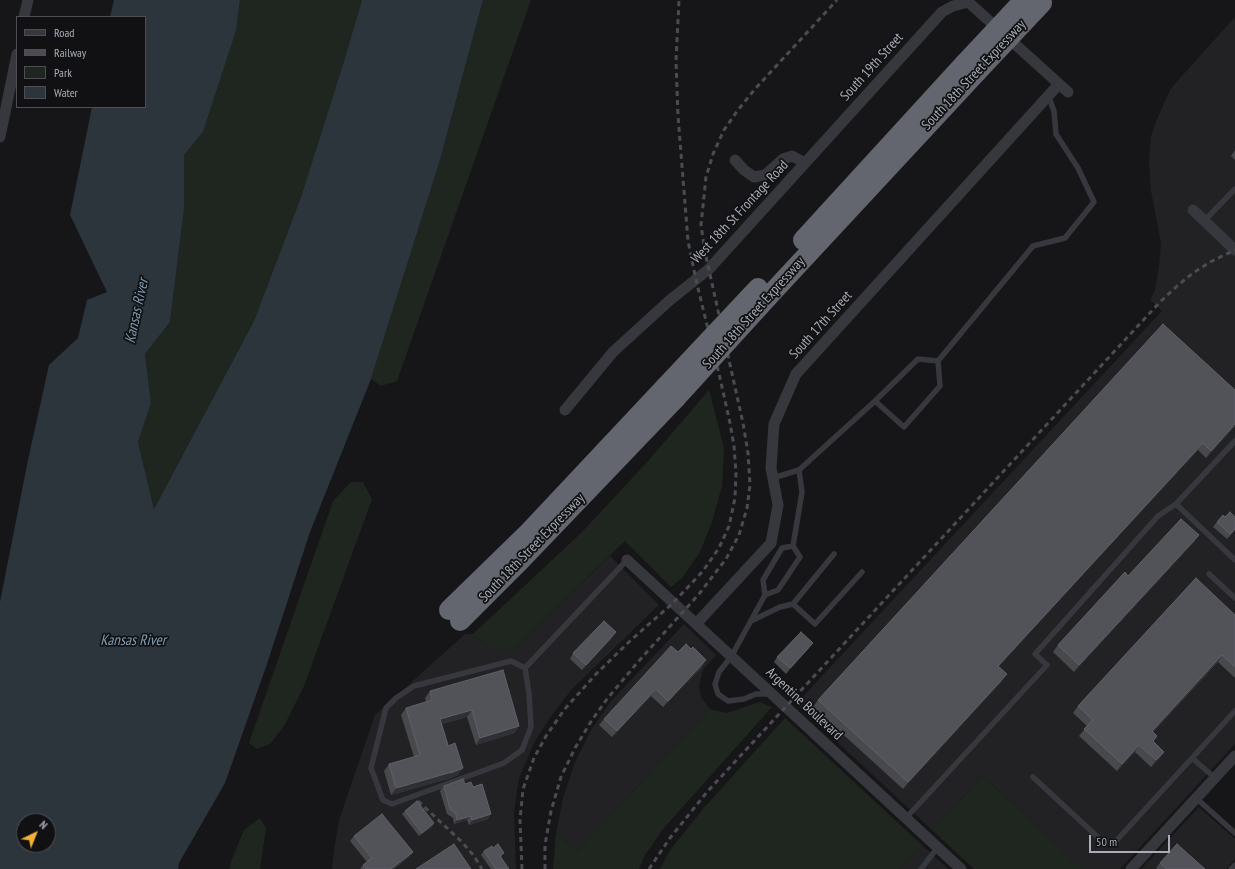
<!DOCTYPE html>
<html>
<head>
<meta charset="utf-8">
<style>
	body { margin:0 }
	#map { position:relative; width:1235px; height:869px; overflow:hidden; background:#161618; font-family:"PT Sans Narrow",sans-serif }
	canvas { display:block }
	.legend { position:absolute; left:16px; top:16px; width:130px; height:92px; box-sizing:border-box; background:#111113; border:1px solid #4d4f55; margin:0; padding:5px 7px; list-style:none; font-size:12px; color:#a8adb8 }
	.legend li { display:flex; align-items:center; gap:8px; height:20px }
	.legend b { width:20px; border:1px solid #4d4f55 }
	.north { position:absolute; left:16px; top:813px; width:40px; height:40px; box-sizing:border-box; background:#111113; border:1px solid #4d4f55; border-radius:50%; rotate:43deg; font-size:11px; font-weight:700; line-height:16px; text-align:center; color:#a8adb8 }
	.north::after { content:''; display:block; margin:auto; width:14px; height:18px; background:#f2b134; clip-path:polygon(50% 0,100% 100%,50% 72%,0 100%) }
	.scale { position:absolute; left:1089px; top:835px; width:81px; height:18px; box-sizing:border-box; border:2px solid #a8adb8; border-top:0; padding-left:5px; font-size:12px; line-height:14px; white-space:nowrap; color:#a8adb8; -webkit-text-stroke:3px #111113; paint-order:stroke }
</style>
</head>
<body>
<div id="map">
<canvas width="1235" height="869"></canvas>
<ul class="legend">
<li><b style="height:5px;background:#37383d"></b>Road</li>
<li><b style="height:5px;background:#4a4c52"></b>Railway</li>
<li><b style="height:11px;background:#1e261f"></b>Park</li>
<li><b style="height:11px;background:#2c353c"></b>Water</li>
</ul>
<div class="north">N</div>
<div class="scale">50 m</div>
</div>
<script>
const g = document.querySelector('canvas').getContext('2d');
g.lineJoin = 'round';
function paint(path, color) {
  g.fillStyle = color;
  g.fill(path, 'evenodd');
}
function poly(rows) {
  const path = new Path2D();
  for (const r of rows) {
    path.moveTo(r[0], r[1]);
    for (let i = 2; i < r.length; i += 2) path.lineTo(r[i], r[i + 1]);
  }
  return path;
}
function stroke(path, color, width, dash) {
  g.strokeStyle = color;
  g.lineWidth = width;
  g.lineCap = dash ? 'butt' : 'round';
  g.setLineDash(dash || []);
  g.stroke(path);
}
function drawText(font, color, halo, rows, align = 'center') {
  g.font = font + ' "PT Sans Narrow",sans-serif';
  g.lineWidth = 3.5;
  g.setLineDash([]);
  g.textBaseline = 'middle';
  g.strokeStyle = halo;
  g.fillStyle = color;
  for (const [text, x, y, turn = 0] of rows) {
    g.save();
    g.translate(x, y);
    g.rotate((+turn || 0) * Math.PI / 180);
    g.textAlign = isNaN(turn) ? turn : align;
    if (halo) g.strokeText(text, 0, 0);
    g.fillText(text, 0, 0);
    g.restore();
  }
}
paint(poly([
	[1235,17,1235,744,1120,869,1083,869,983,776,932,830,796,704,1162,311,1150,300,1155,290,1159,267,1161,243,1151,191,1149,162,1151,136,1157,119,1170,90,1180,78],
	[610,556,659,605,572,689,549,719,534,743,519,778,514,812,516,869,332,869,334,850,339,820,375,715,465,634,473,634,488,647,513,649],
	[684,624,716,655,703,670,699,686,701,697,710,709,577,851,556,833,563,798,575,762,591,730,611,701],
	[1199,807,1235,839,1235,859,1226,869,1141,869],
	[922,845,948,869,899,869]
]), '#222225');
paint(poly([
	[240,0,362,0,344,61,301,197,254,321,154,509,138,442,151,403,145,354,170,322,184,209,184,155,203,132,236,31],
	[483,0,531,0,397,381,381,386,371,379,440,160],
	[709,390,724,448,722,486,712,522,700,552,682,578,671,587,625,541,513,649,501,651,488,647,473,634,582,532,648,461],
	[351,482,363,482,372,499,304,686,284,726,270,744,257,749,249,743,333,501],
	[760,702,772,707,663,829,645,855,639,869,553,869,556,833,577,851,710,709,727,713],
	[785,718,922,845,899,869,660,869,670,850,703,809],
	[983,776,1083,869,974,869,932,830],
	[260,818,266,828,260,869,229,869,232,859,244,830]
]), '#1e261f');
paint(poly([
	[114,0,240,0,236,31,203,132,184,155,184,209,170,322,145,354,151,403,138,442,154,509,254,321,301,197,344,61,362,0,483,0,440,160,371,379,310,532,267,664,225,783,179,863,178,869,0,869,0,602,28,460,49,365,78,338,87,300,107,292,70,215,92,107,145,107,145,17,110,17],
	[24,821,48,821,48,845,24,845]
]), '#2c353c');
stroke(poly([
	[1204,221,1235,189],
	[875,401,904,427,940,386,938,361],
	[773,478,799,470],
	[1176,504,1235,560],
	[1209,574,1235,598],
	[765,595,763,580,782,548,793,546],
	[793,604,815,624,862,572],
	[751,621,780,607,793,604,834,554],
	[525,668,511,661,414,686,396,698,386,708,371,768,383,800,392,804,504,763,522,750,531,727,529,693,525,668,627,560],
	[771,694,756,694,744,699,728,701,718,694,715,684,719,672,731,657,765,595,778,590,800,557,793,546,802,492,799,470,875,401,918,359,938,361,1033,246,1065,238,1094,202,1078,168,1056,134,1054,111,1048,95],
	[1033,777,1103,842,1116,841,1192,758],
	[1215,778,1192,758,1235,711],
	[1196,798,1235,833],
	[906,818,1047,665,1035,654,1158,516,1176,504,1235,441],
	[921,869,938,847],
	[1231,869,1235,865]
]), '#37383d', 5.5);
stroke(poly([
	[966,0,1068,92],
	[24,17,28,0],
	[0,137,17,54],
	[735,160,744,170,754,177,765,175,783,159,792,156,805,163],
	[1193,210,1235,250],
	[565,410,613,352,670,300,709,269,942,12,953,6,968,2],
	[627,560,961,869],
	[696,624,771,543,778,505,771,468,774,424,796,374,1059,84],
	[1131,869,1235,756]
]), '#37383d', 11);
stroke(poly([
	[803,240,965,63],
	[768,297,977,72],
	[449,610,527,534,665,387],
	[460,621,520,561,676,398]
]), '#63666e', 20);
stroke(poly([
	[418,801,462,842,474,856,482,869],
	[522,869,520,820,523,789,534,758,546,736,564,710,596,674,631,640,673,603,703,571,719,548,729,526,735,498,736,473,734,446,730,423,720,378,696,280,688,241,678,116,676,61,679,0],
	[545,869,545,845,551,811,561,777,575,748,592,720,607,699,637,663,699,594,726,559,739,535,747,508,750,485,748,453,743,423,705,252,701,225,706,177,713,154,724,130,738,110,755,89,837,0],
	[649,869,670,838,707,792,1160,302,1177,286,1193,273,1210,262,1235,250]
]), '#4a4c52', 3, [5, 4]);
stroke(poly([
	[965,63,1024,0],
	[977,72,1042,3],
	[665,387,758,288],
	[676,398,768,297]
]), '#63666e', 20);
paint(poly([
	[1235,150,1235,160,1231,156],
	[1235,390,1235,426,1206,458,1198,450,998,666,1002,681,903,789,813,707,818,700],
	[1225,517,1235,517,1235,530,1227,539,1213,527,1217,522],
	[1199,535,1194,542,1074,672,1053,652,1058,645,1128,576],
	[1235,615,1235,678,1218,662,1153,732,1157,736,1153,742,1164,752,1159,759,1151,767,1135,752,1117,771,1079,736,1087,726,1073,713,1078,706],
	[612,638,582,670,570,659,573,653],
	[809,648,786,674,774,662,777,657],
	[691,649,702,667,663,707,651,696,612,737,599,725,604,719,678,652],
	[430,691,519,726,514,733,476,745,467,717,442,724,458,775,446,780,447,779,391,795,384,771,389,764,414,757,401,715,406,708,426,702,425,698],
	[465,784,473,787,488,819,469,825,467,820,454,824,453,818,447,814,440,791,444,786],
	[405,811,434,823,432,827,419,836,402,814],
	[354,836,413,852,409,857,394,869,360,869,363,865,367,862,350,841],
	[493,848,502,856,501,857,509,869,491,869,481,855,484,851],
	[1160,863,1205,869,1157,869,1156,868]
]), '#47494d');
paint(poly([
	[1235,424,1235,426,1206,458,1211,451],
	[1203,443,1198,450,993,673,998,666],
	[1199,535,1194,542,1074,672,1079,665],
	[616,632,612,638,582,670,586,665],
	[813,643,809,648,786,674,790,668],
	[1222,655,1218,662,1147,738,1152,731],
	[706,660,702,667,663,707,668,701],
	[1007,674,1002,681,903,789,908,782],
	[656,689,651,696,612,737,617,731],
	[472,710,467,717,436,726,440,719],
	[519,726,514,733,476,745,480,738],
	[1139,745,1135,752,1117,771,1122,764],
	[1164,752,1159,759,1151,767,1156,760],
	[463,768,458,775,446,780,447,779,391,795,396,788],
	[491,814,488,819,469,825,472,820],
	[471,816,467,820,454,824,457,820],
	[434,823,432,827,419,836,422,833],
	[413,852,409,857,394,869,391,869]
]), '#2f3033');
const building = poly([
	[1163,324,1235,390,1235,424,1211,451,1203,443,998,666,1007,674,908,782,818,700,1163,324],
	[1230,512,1235,517,1235,529,1230,534,1217,522,1223,515,1225,517,1230,512],
	[1181,519,1199,535,1079,665,1058,645,1125,572,1128,576,1181,519],
	[1196,578,1235,615,1235,667,1222,655,1152,731,1157,736,1153,741,1164,752,1156,760,1139,745,1122,764,1084,729,1093,720,1078,706,1196,578],
	[604,621,616,632,586,665,573,653,604,621],
	[801,632,813,643,790,668,777,657,801,632],
	[686,644,691,649,693,647,706,660,668,701,656,689,617,731,604,719,671,646,678,652,686,644],
	[503,670,519,726,480,738,472,710,440,719,448,746,455,743,463,768,451,773,452,772,396,788,389,764,420,755,406,708,432,700,430,691,503,670],
	[463,779,465,784,471,782,473,787,482,784,491,814,472,820,471,816,457,820,456,814,450,809,444,786,463,779],
	[417,801,434,823,422,833,405,811,417,801],
	[382,814,413,852,391,869,366,869,363,865,372,858,354,836,382,814],
	[454,844,471,869,416,869,454,844],
	[498,844,504,853,500,856,509,869,496,869,484,851,492,846,493,848,498,844],
	[1177,844,1205,869,1167,869,1160,863,1177,844]
]);
paint(building, '#525359');
stroke(building, '#5f6168', 1);
drawText('14px', '#a8adb8', '#111113', [
	["South 19th Street",872,67,-48],
	["South 18th Street Expressway",974,75,-47],
	["West 18th St Frontage Road",740,212,-47],
	["South 18th Street Expressway",754,313,-48],
	["South 17th Street",821,325,-48],
	["South 18th Street Expressway",532,548,-46],
	["Argentine Boulevard",804,704,43]
]);
drawText('italic 15px', '#7f9bb3', '#111113', [
	["Kansas River",137,311,-78],
	["Kansas River",133,641]
]);
</script>
</body>
</html>
